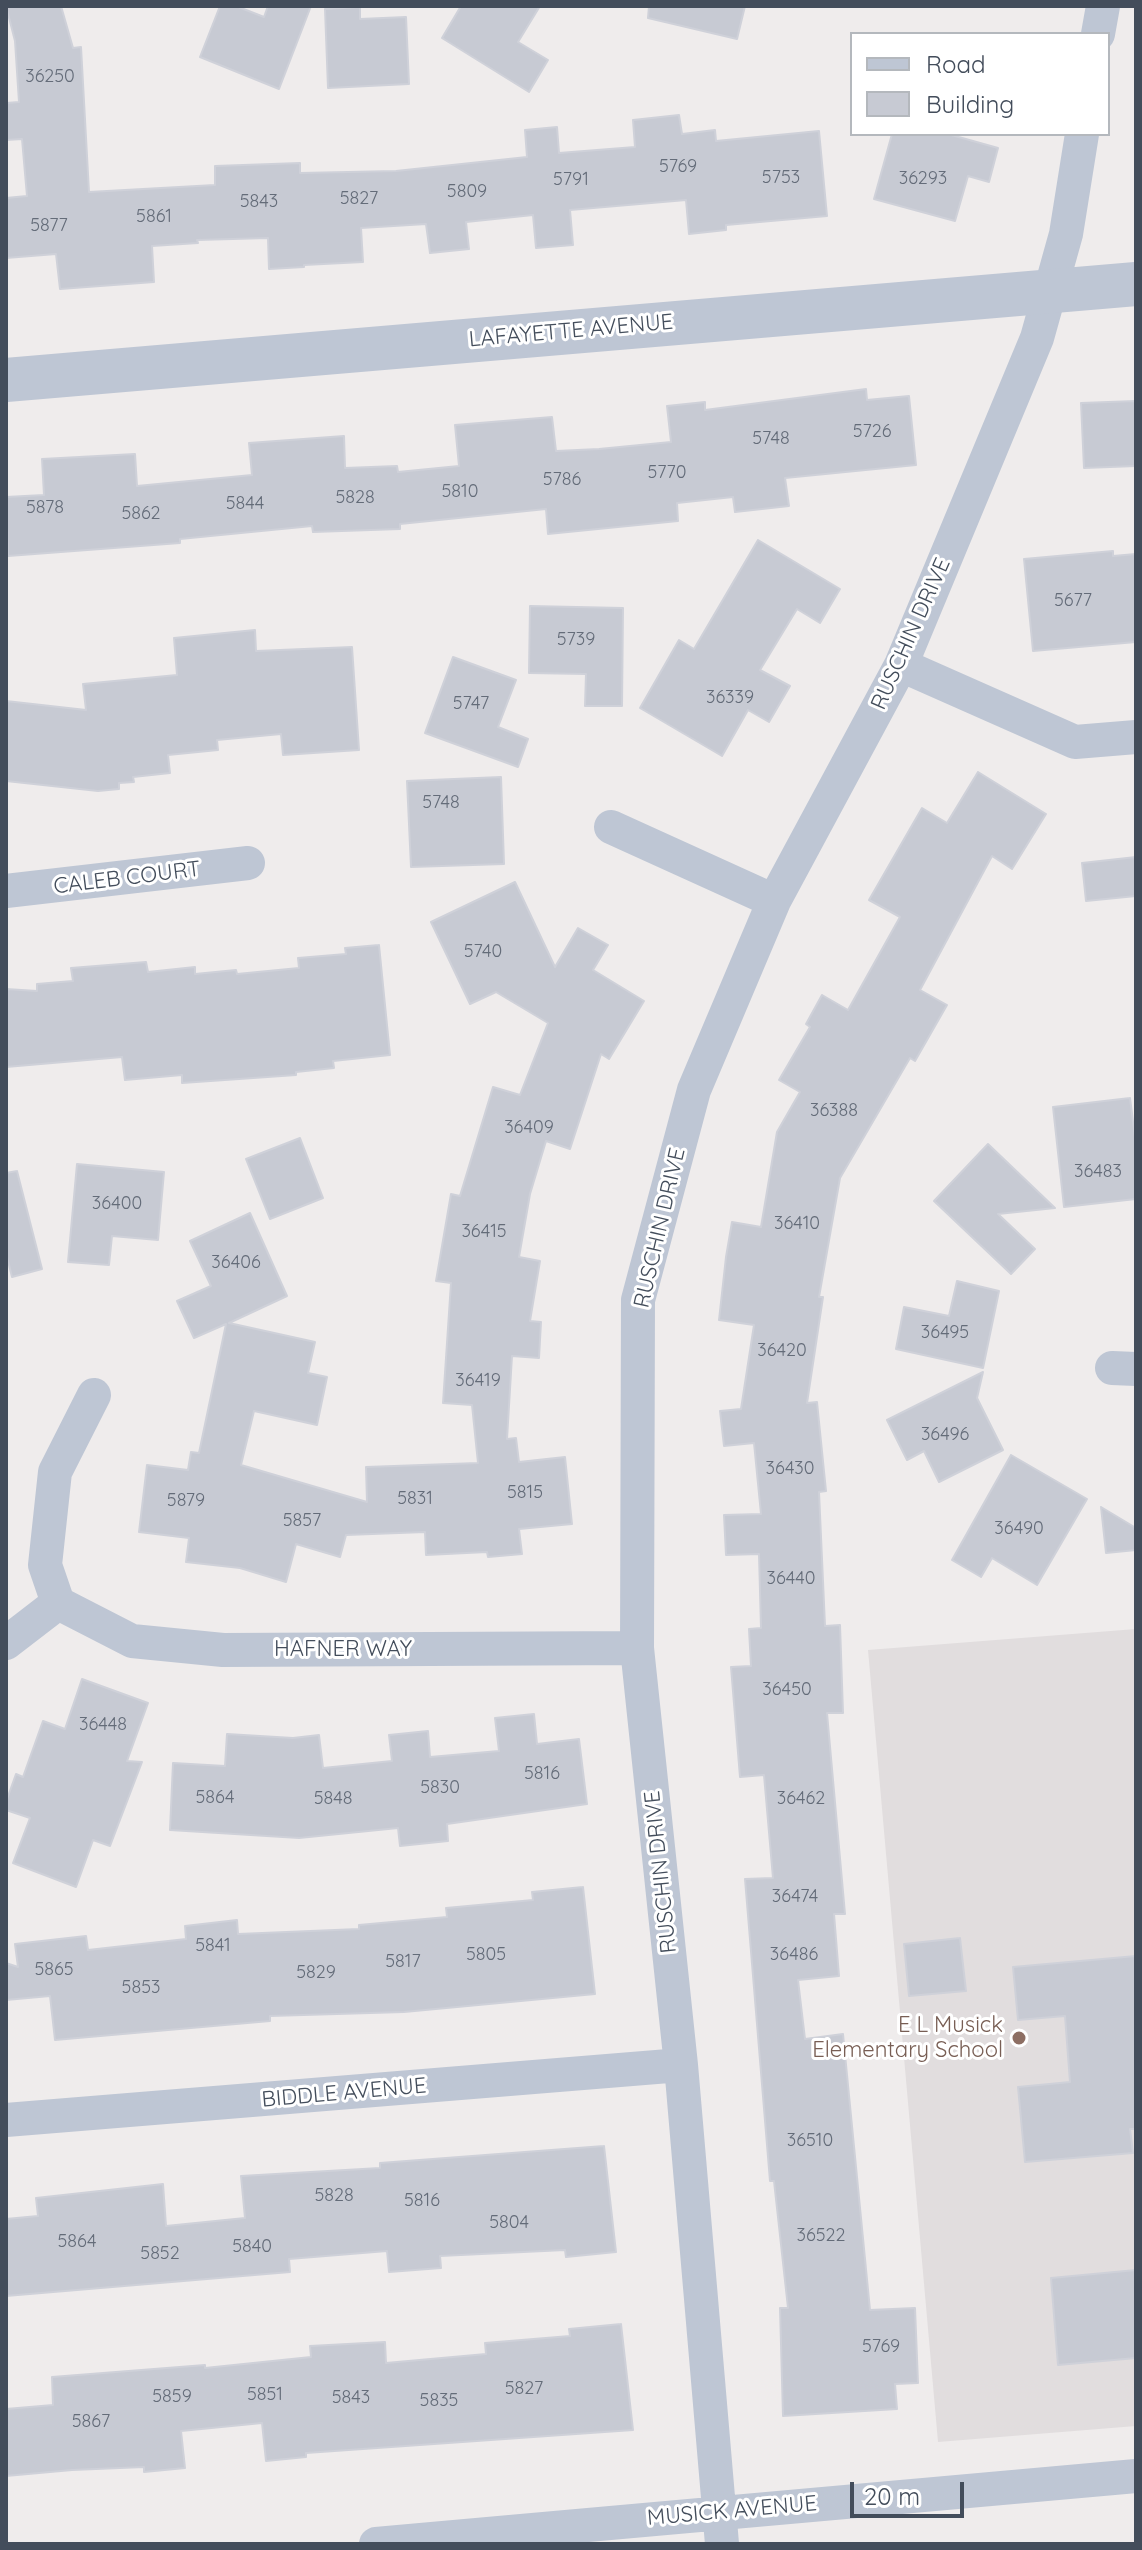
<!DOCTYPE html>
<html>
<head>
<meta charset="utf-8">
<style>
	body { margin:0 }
	#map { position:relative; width:1142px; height:2550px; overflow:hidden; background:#efecec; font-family:Quicksand,sans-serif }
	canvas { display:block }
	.frame { position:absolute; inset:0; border:8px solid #434d5b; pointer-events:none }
	.legend { position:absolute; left:850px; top:32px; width:260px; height:104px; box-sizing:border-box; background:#fff; border:2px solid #b4b8bd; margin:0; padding:10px 14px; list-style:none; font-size:24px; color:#434d5b }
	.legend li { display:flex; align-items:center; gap:16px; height:40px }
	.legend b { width:40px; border:2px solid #b4b8bd }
	.scale { position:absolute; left:850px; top:2482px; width:114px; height:36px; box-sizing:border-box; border:4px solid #434d5b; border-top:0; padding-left:10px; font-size:24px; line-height:28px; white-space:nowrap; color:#434d5b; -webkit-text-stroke:6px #fff; paint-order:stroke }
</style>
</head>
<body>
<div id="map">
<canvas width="1142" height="2550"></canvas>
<div class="frame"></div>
<ul class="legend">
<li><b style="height:10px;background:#bec6d4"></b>Road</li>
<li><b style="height:22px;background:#c7cad3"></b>Building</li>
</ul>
<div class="scale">20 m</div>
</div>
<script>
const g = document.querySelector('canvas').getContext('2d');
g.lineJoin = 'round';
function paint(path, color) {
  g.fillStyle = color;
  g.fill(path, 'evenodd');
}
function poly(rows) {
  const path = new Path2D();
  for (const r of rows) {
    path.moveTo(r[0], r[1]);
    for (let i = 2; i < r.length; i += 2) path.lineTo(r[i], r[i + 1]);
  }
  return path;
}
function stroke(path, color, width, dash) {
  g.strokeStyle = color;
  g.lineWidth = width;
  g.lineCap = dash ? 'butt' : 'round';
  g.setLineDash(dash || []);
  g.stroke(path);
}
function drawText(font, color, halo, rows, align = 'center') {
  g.font = font + ' Quicksand,sans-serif';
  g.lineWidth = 6;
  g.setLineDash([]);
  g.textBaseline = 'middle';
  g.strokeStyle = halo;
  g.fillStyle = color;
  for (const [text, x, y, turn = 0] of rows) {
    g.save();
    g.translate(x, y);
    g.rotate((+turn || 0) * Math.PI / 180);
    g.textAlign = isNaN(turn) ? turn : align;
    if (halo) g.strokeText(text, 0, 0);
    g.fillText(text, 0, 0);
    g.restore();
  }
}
paint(poly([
	[1136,1629,1136,2426,938,2442,868,1650]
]), '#e1ddde');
const building = poly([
	[6,6,61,6,73,48,81,47,89,192,215,185,215,166,300,163,300,173,396,171,527,157,525,130,557,127,559,153,635,147,633,120,679,115,682,134,715,130,716,141,819,131,827,216,726,225,726,230,689,234,686,200,570,210,573,245,536,248,533,215,466,222,469,249,430,253,426,224,361,228,363,262,304,265,304,267,269,269,268,238,197,240,198,243,152,246,154,282,60,289,56,254,6,258,6,198,27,196,22,139,6,140,6,103,19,102,15,41,6,6],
	[220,6,236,6,264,17,268,6,311,6,279,89,200,57,220,6],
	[461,6,540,6,518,42,548,60,529,92,442,38,461,6],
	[649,6,745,6,737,39,648,18,649,6],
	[360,7,360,19,406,17,409,84,328,88,325,9,360,7],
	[892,134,948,134,998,148,989,182,968,176,955,221,874,199,892,134],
	[866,389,867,400,909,396,916,465,785,478,789,506,735,512,733,497,677,503,678,521,548,534,546,509,400,524,400,529,313,532,312,526,180,539,180,543,8,556,6,497,44,495,42,459,135,454,137,486,252,475,249,443,344,436,345,468,397,466,398,472,459,466,455,425,552,417,556,451,599,449,671,442,667,406,705,402,705,410,866,389],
	[1136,401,1136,466,1084,468,1081,403,1136,401],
	[758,540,840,589,820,623,797,609,760,670,790,686,769,722,748,710,722,756,640,708,679,640,694,649,758,540],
	[1113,551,1113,556,1136,554,1136,642,1033,651,1024,559,1113,551],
	[530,606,623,608,622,706,585,706,586,674,529,673,530,606],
	[255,630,256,651,352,647,359,750,283,755,281,734,217,740,218,750,168,755,170,773,133,777,134,782,119,783,119,789,98,791,6,781,6,701,86,710,83,684,177,675,174,638,255,630],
	[453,657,516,680,498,727,528,739,518,767,425,733,453,657],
	[978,772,1046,814,1012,869,992,856,920,990,947,1005,915,1061,910,1058,840,1178,819,1297,823,1297,807,1403,817,1402,826,1491,819,1492,825,1626,840,1625,843,1713,827,1713,845,1914,834,1914,839,1976,798,1980,805,2039,843,2034,870,2310,915,2308,918,2383,895,2384,897,2409,783,2416,780,2308,788,2308,774,2181,770,2181,745,1879,773,1878,764,1775,740,1777,731,1667,751,1666,749,1629,761,1628,759,1554,726,1555,724,1515,761,1514,754,1443,724,1446,720,1411,741,1409,754,1325,719,1320,726,1257,732,1222,761,1227,777,1132,800,1092,779,1080,810,1027,806,1024,822,995,848,1010,900,917,869,900,922,808,947,823,978,772],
	[501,777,504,864,411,867,407,781,501,777],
	[1136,857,1136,896,1086,901,1082,863,1136,857],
	[515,882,555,967,578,928,608,945,593,970,644,1001,609,1059,601,1054,570,1149,546,1141,530,1194,519,1257,540,1261,530,1321,541,1322,539,1358,512,1356,507,1439,516,1438,519,1462,565,1457,572,1524,519,1529,522,1554,488,1557,487,1552,426,1555,425,1532,346,1535,340,1557,296,1544,286,1582,240,1568,186,1562,189,1538,139,1532,147,1465,188,1470,191,1452,199,1453,226,1324,194,1338,177,1301,211,1286,190,1241,250,1213,287,1296,229,1323,315,1342,308,1373,327,1377,317,1425,254,1411,241,1465,367,1502,366,1467,478,1463,472,1405,443,1403,451,1283,436,1281,451,1194,460,1196,493,1087,520,1095,548,1023,496,992,470,1004,431,922,515,882],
	[379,945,390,1055,333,1061,334,1068,296,1072,296,1075,182,1083,182,1075,125,1080,122,1057,6,1067,6,989,37,991,37,984,73,981,71,968,146,962,148,972,195,967,195,974,236,970,237,974,299,968,298,958,346,954,345,948,379,945],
	[1130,1098,1136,1145,1136,1199,1064,1207,1053,1107,1130,1098],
	[300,1138,323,1198,270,1219,246,1159,300,1138],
	[988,1144,1055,1208,998,1214,1035,1249,1011,1274,934,1201,988,1144],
	[77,1164,164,1172,158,1240,112,1236,109,1265,68,1262,77,1164],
	[17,1171,42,1269,12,1277,6,1253,6,1173,17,1171],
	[957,1281,999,1291,983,1368,896,1349,904,1307,949,1316,957,1281],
	[983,1372,977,1398,1003,1450,939,1482,924,1451,907,1460,887,1420,983,1372],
	[1011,1455,1087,1499,1037,1585,992,1558,981,1577,952,1560,1011,1455],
	[1101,1507,1136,1528,1136,1550,1106,1553,1101,1507],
	[82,1679,148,1703,127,1761,142,1762,110,1846,93,1840,76,1887,13,1863,30,1818,6,1810,6,1802,16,1774,23,1777,43,1721,65,1729,82,1679],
	[534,1714,537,1744,579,1739,587,1804,447,1824,448,1841,400,1846,398,1828,299,1838,170,1830,173,1763,225,1766,227,1734,293,1738,319,1735,323,1768,392,1761,389,1735,428,1731,430,1757,499,1751,495,1718,534,1714],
	[583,1887,595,1994,404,2012,270,2016,270,2021,55,2040,50,1996,6,2000,6,1963,18,1967,15,1944,86,1936,88,1950,186,1939,185,1926,237,1920,238,1934,359,1929,359,1925,447,1917,446,1908,533,1900,532,1892,583,1887],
	[960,1938,966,1991,909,1996,904,1944,960,1938],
	[1136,1956,1136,2129,1130,2129,1133,2153,1025,2162,1018,2087,1070,2082,1065,2016,1018,2020,1013,1967,1136,1956],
	[604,2146,616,2252,566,2257,565,2250,440,2256,441,2268,389,2272,387,2251,289,2259,290,2272,6,2296,6,2219,38,2216,36,2198,163,2184,166,2226,245,2218,241,2176,380,2168,380,2163,604,2146],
	[1136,2270,1136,2358,1058,2365,1051,2278,1136,2270],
	[621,2324,633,2430,306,2453,306,2457,266,2461,262,2423,181,2431,185,2468,144,2472,144,2467,72,2470,6,2476,6,2409,53,2405,52,2377,205,2365,205,2368,311,2357,310,2346,385,2342,386,2363,486,2354,485,2343,570,2336,569,2329,621,2324]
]);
paint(building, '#c7cad3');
stroke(building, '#cfd1d9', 2);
stroke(poly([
	[1098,34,1103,6],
	[901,665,1075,742,1136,737],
	[611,827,774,901],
	[6,891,248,863],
	[1112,1368,1136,1369],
	[58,1603,132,1641,223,1650,637,1648],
	[58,1603,45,1565,55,1472,94,1395],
	[6,1643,58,1603],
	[6,2120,681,2065],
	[376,2544,1136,2476],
	[722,2544,681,2065,637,1648,638,1300,694,1090,774,901,901,665,1037,338,1066,234,1082,134]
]), '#bec6d4', 34);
stroke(poly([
	[6,380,1136,284]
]), '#bec6d4', 44);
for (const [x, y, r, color] of [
	[1019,2038,8,"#8d6e63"]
]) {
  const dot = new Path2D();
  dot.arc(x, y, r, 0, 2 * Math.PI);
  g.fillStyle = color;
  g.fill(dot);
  stroke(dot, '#fff', 3);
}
drawText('18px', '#646c79', null, [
	["36250",50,77],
	["5769",678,167],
	["5753",781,178],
	["36293",923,179],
	["5791",571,180],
	["5809",467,192],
	["5827",359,199],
	["5843",259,202],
	["5861",154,217],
	["5877",49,226],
	["5726",872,432],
	["5748",771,439],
	["5770",667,473],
	["5786",562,480],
	["5810",460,492],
	["5828",355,498],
	["5844",245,504],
	["5878",45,508],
	["5862",141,514],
	["5677",1073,601],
	["5739",576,640],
	["36339",730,698],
	["5747",471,704],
	["5748",441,803],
	["5740",483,952],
	["36388",834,1111],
	["36409",529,1128],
	["36483",1098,1172],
	["36400",117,1204],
	["36410",797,1224],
	["36415",484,1232],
	["36406",236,1263],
	["36495",945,1333],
	["36420",782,1351],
	["36419",478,1381],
	["36496",945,1435],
	["36430",790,1469],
	["5815",525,1493],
	["5831",415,1499],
	["5879",186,1501],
	["5857",302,1521],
	["36490",1019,1529],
	["36440",791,1579],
	["36450",787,1690],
	["36448",103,1725],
	["5816",542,1774],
	["5830",440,1788],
	["5864",215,1798],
	["5848",333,1799],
	["36462",801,1799],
	["36474",795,1897],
	["5841",213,1946],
	["5805",486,1955],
	["36486",794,1955],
	["5817",403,1962],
	["5865",54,1970],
	["5829",316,1973],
	["5853",141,1988],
	["36510",810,2141],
	["5828",334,2196],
	["5816",422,2201],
	["5804",509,2223],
	["36522",821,2236],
	["5864",77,2242],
	["5840",252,2247],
	["5852",160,2254],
	["5769",881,2347],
	["5827",524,2389],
	["5851",265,2395],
	["5859",172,2397],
	["5843",351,2398],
	["5835",439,2401],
	["5867",91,2422]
]);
drawText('22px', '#434d5b', '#fff', [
	["LAFAYETTE AVENUE",571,331,-5],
	["RUSCHIN DRIVE",911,634,-66],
	["CALEB COURT",127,878,-7],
	["RUSCHIN DRIVE",660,1228,-77],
	["HAFNER WAY",343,1649],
	["RUSCHIN DRIVE",661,1872,-96],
	["BIDDLE AVENUE",344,2093,-5],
	["MUSICK AVENUE",732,2511,-5]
]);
drawText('22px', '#785e54', '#fff', [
	["E L Musick",1003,2025],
	["Elementary School",1003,2050]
], 'right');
</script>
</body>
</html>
